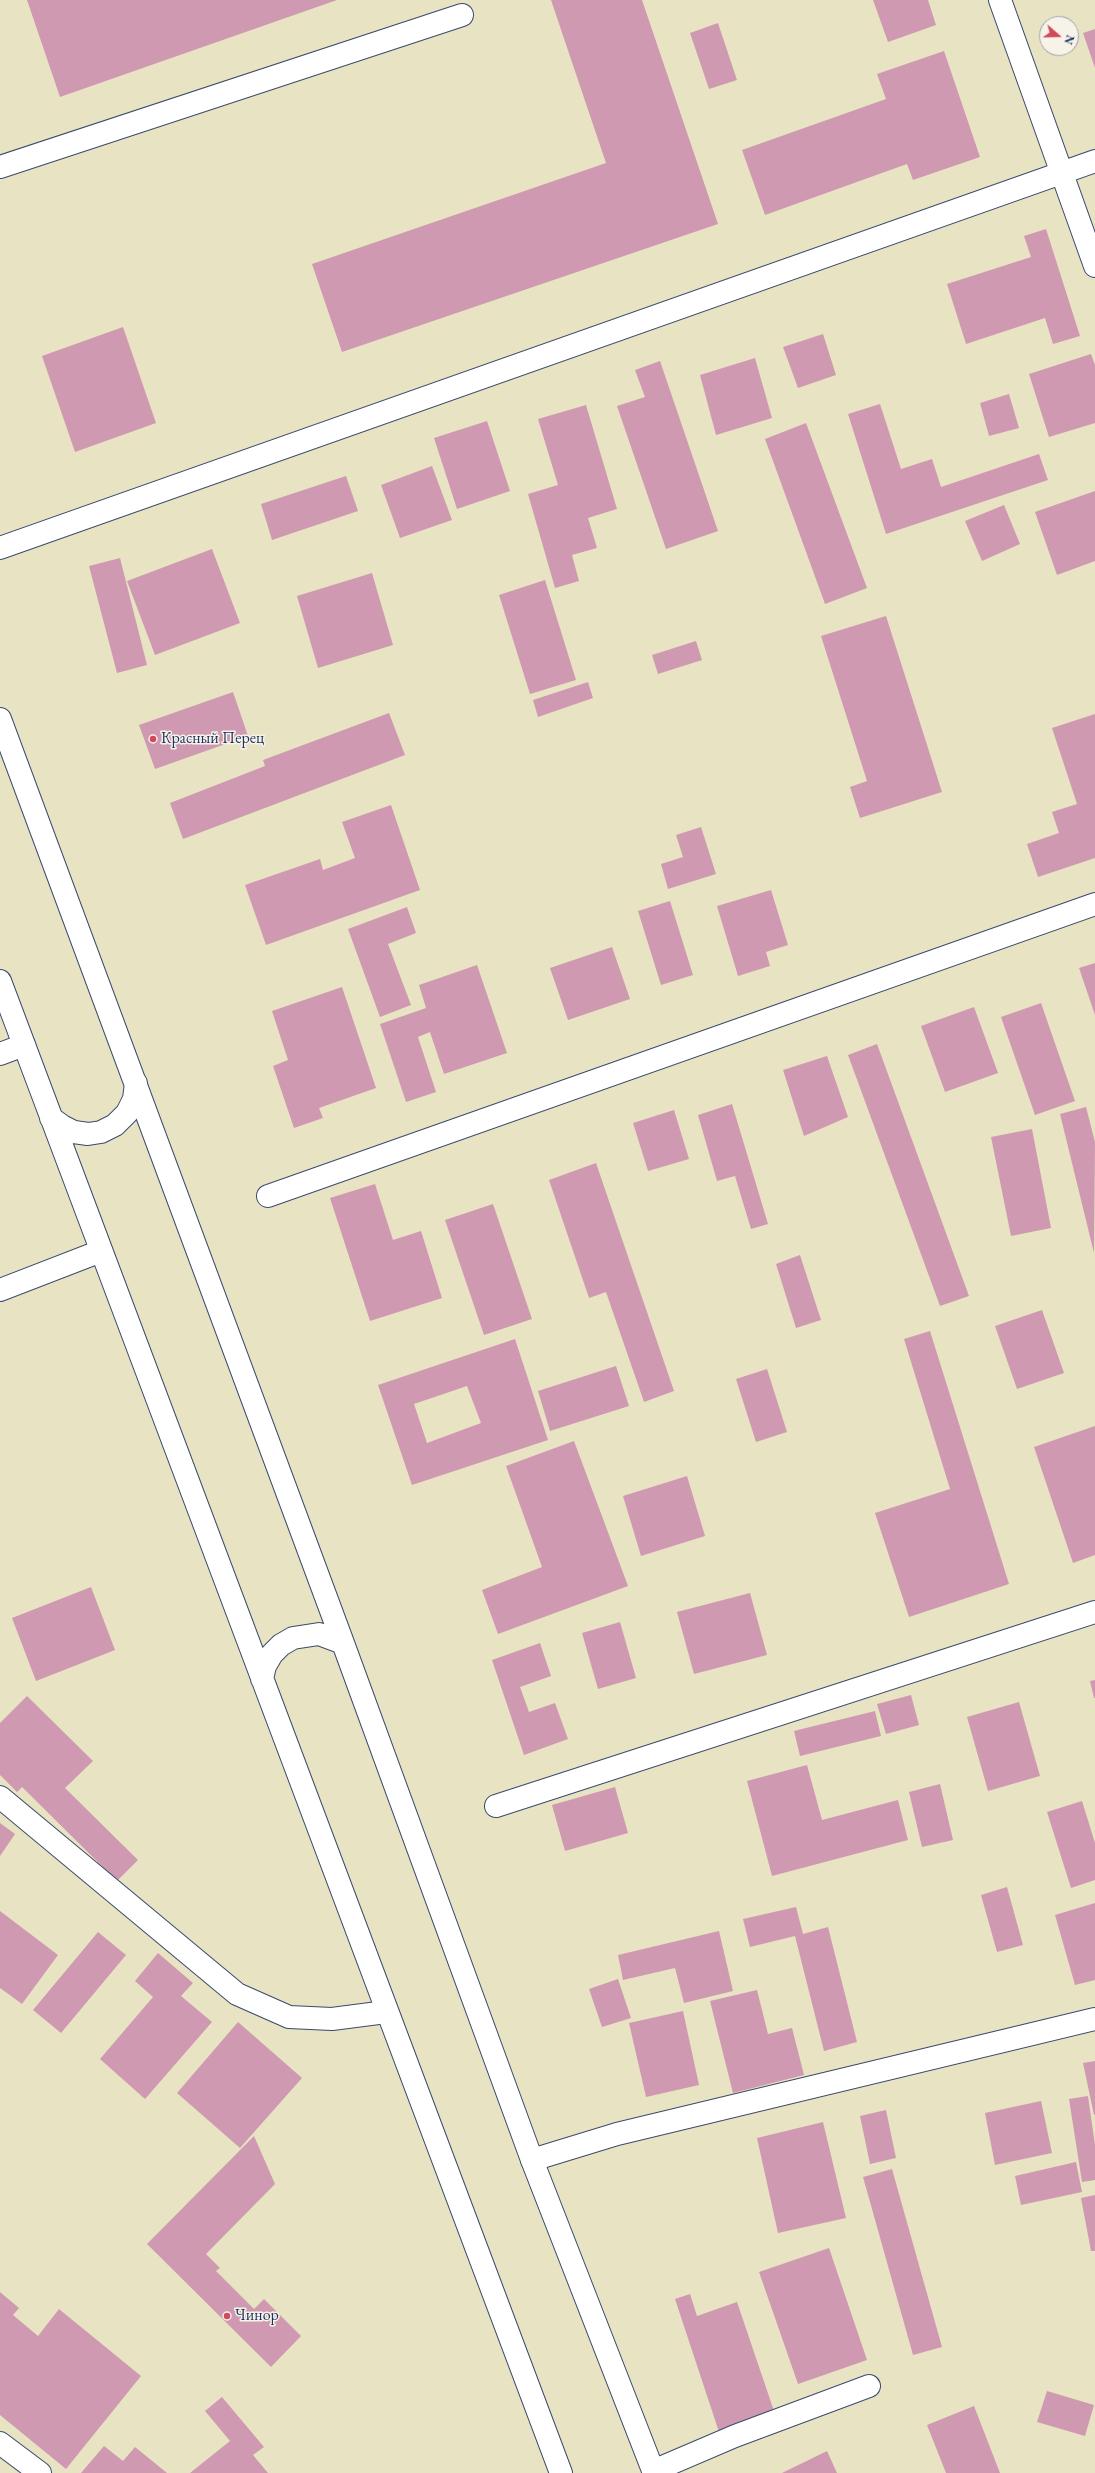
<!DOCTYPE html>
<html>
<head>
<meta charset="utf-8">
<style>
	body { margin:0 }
	#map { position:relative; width:1095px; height:2473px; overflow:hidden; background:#e8e3c2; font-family:"EB Garamond",serif }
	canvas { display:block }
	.north { position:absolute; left:1039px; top:16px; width:40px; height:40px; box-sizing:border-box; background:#f7f3e8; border:1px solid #9fa5b1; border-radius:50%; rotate:110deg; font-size:11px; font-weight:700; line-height:16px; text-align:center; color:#1b2f5e }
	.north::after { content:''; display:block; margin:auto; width:14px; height:18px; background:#d1495b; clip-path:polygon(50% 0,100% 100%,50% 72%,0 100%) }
</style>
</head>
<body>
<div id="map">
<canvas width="1095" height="2473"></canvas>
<div class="north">N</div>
</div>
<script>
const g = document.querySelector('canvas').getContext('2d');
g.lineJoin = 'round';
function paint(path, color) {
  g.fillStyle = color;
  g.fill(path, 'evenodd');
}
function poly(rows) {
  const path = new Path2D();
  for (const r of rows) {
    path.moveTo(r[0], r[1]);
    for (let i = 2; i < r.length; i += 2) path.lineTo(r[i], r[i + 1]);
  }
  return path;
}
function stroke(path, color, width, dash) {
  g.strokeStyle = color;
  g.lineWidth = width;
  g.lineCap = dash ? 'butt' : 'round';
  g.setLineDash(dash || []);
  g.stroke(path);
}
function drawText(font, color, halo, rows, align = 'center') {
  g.font = font + ' "EB Garamond",serif';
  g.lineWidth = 3;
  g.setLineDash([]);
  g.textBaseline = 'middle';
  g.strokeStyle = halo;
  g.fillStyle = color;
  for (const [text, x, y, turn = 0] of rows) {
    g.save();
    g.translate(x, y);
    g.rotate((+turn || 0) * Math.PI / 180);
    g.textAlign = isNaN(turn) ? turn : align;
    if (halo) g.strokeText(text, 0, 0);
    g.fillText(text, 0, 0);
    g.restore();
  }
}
paint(poly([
	[27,0,337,0,60,97],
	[551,0,642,0,718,224,342,352,312,264,606,163],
	[873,0,928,0,936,25,888,42],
	[718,23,737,80,709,89,690,33],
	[1095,29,1095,68,1083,33],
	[944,51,980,157,913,180,907,164,765,215,742,150,886,99,877,74],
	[1046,229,1080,336,1053,344,1045,318,966,344,947,284,1031,257,1024,236],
	[123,327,156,423,75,452,42,356],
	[823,334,836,375,798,388,783,347],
	[1091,354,1095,365,1095,423,1049,437,1029,374],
	[755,358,772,418,716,435,700,375],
	[660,361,718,531,666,549,617,406,645,397,635,370],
	[1009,394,1019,428,989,436,980,403],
	[880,404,901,469,932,459,941,487,1039,454,1048,480,886,534,848,414],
	[586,405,617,509,588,518,597,548,572,555,579,581,555,588,528,494,558,485,538,419],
	[487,421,510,491,457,509,434,438],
	[806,423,867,588,825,604,765,439],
	[432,466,452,520,400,538,381,485],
	[346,476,358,511,272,540,261,504],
	[1095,491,1095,561,1057,575,1035,512],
	[1004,505,1020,544,982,561,965,521],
	[212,549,240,623,155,655,127,581],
	[120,558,147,665,117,673,89,566],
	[372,573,393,645,318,668,297,596],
	[545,580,576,680,530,694,499,595],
	[886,616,942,792,860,818,850,787,867,781,821,636],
	[696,641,702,660,658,674,652,655],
	[588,682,593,698,538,717,533,700],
	[233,692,248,736,155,769,139,725],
	[389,713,405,755,183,839,170,803,265,766,263,760],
	[1095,714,1095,858,1038,877,1027,844,1059,833,1052,812,1077,804,1052,728],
	[391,805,420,890,266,945,245,885,320,859,323,870,355,858,342,822],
	[701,827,716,874,668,889,661,864,683,857,676,835],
	[771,890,788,945,766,952,770,966,738,976,717,906],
	[670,901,693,975,661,985,638,911],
	[407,907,416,933,388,944,411,1005,380,1017,348,929],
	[612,947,630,999,568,1020,550,968],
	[1095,963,1095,1015,1079,968],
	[477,965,507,1053,444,1074,430,1032,418,1037,436,1092,406,1102,380,1024,426,1008,419,985],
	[342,987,376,1088,319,1108,323,1118,294,1128,273,1066,288,1060,272,1011],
	[1041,1003,1075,1101,1035,1115,1001,1017],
	[974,1007,998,1073,945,1092,921,1026],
	[877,1044,969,1296,940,1306,848,1055],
	[827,1056,848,1117,804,1136,783,1070],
	[732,1104,768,1224,751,1229,735,1176,717,1181,698,1115],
	[1086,1107,1095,1142,1094,1253,1060,1114],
	[674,1110,689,1159,648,1171,633,1123],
	[1032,1129,1051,1228,1011,1236,991,1137],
	[596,1163,674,1391,644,1402,606,1292,589,1298,549,1180],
	[375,1184,393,1240,421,1231,442,1298,370,1321,330,1198],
	[493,1204,532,1319,484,1335,445,1220],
	[800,1255,821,1320,796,1328,776,1264],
	[1042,1310,1064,1373,1017,1389,995,1326],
	[930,1331,1009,1584,909,1617,875,1513,950,1489,904,1339],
	[515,1339,548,1440,412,1485,378,1385],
	[467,1386,481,1423,427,1443,414,1404],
	[616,1366,629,1406,550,1431,538,1391],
	[767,1369,787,1432,756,1442,736,1379],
	[1095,1426,1095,1555,1073,1563,1034,1447],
	[574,1441,628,1586,498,1634,482,1590,542,1567,506,1466],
	[687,1476,705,1536,641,1556,623,1496],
	[91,1587,115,1650,36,1681,12,1618],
	[750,1593,767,1655,694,1674,677,1612],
	[620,1622,636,1678,598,1689,582,1633],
	[540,1643,551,1676,520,1687,529,1712,555,1703,568,1739,524,1755,492,1660],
	[1095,1680,1095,1698,1094,1698,1090,1681],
	[911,1695,919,1725,886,1734,877,1704],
	[27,1696,93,1761,65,1788,138,1860,117,1881,22,1787,17,1792,0,1775,0,1723],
	[1019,1702,1040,1776,988,1791,967,1717],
	[875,1711,881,1736,800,1756,794,1731],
	[807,1765,822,1820,898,1800,908,1840,772,1876,747,1781],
	[940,1784,953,1840,922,1847,909,1792],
	[615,1787,628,1833,565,1851,552,1805],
	[1082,1801,1095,1843,1095,1880,1071,1888,1047,1812],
	[0,1823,15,1834,0,1856],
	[1007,1887,1023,1945,997,1952,981,1895],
	[1095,1903,1095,1980,1075,1985,1055,1915],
	[796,1907,803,1934,828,1927,857,2042,824,2051,795,1936,750,1947,743,1919],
	[0,1911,58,1955,22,2004,0,1988],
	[719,1931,733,1991,684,2003,675,1968,623,1980,618,1955],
	[98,1932,126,1955,61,2033,33,2010],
	[158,1953,193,1983,181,1996,212,2022,145,2099,100,2059,153,1997,135,1981],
	[618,1979,631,2018,602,2027,589,1989],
	[757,1990,768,2034,792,2028,804,2075,733,2093,710,2001],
	[683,2011,699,2085,646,2097,629,2023],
	[238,2022,302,2078,240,2148,177,2093],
	[1095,2061,1095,2114,1094,2115,1083,2063],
	[1088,2096,1095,2145,1095,2180,1082,2182,1069,2099],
	[1041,2101,1052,2153,995,2165,985,2113],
	[886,2110,896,2158,870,2164,860,2116],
	[823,2122,846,2218,778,2233,757,2138],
	[254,2136,275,2184,206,2254,220,2268,216,2271,254,2309,264,2299,301,2336,271,2367,147,2244],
	[1076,2162,1082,2192,1021,2205,1015,2176],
	[892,2169,942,2347,913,2355,863,2177],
	[1095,2195,1095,2251,1091,2251,1081,2198],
	[829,2248,867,2360,798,2384,759,2272],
	[0,2292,19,2308,13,2315,38,2336,59,2309,141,2376,66,2469,0,2415],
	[690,2294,697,2316,737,2302,775,2414,719,2432,675,2299],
	[1047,2391,1094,2405,1085,2436,1037,2422],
	[222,2397,264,2447,253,2455,268,2473,190,2473,230,2441,205,2411],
	[974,2406,1000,2473,946,2473,927,2425],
	[104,2446,123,2461,135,2447,167,2473,81,2473],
	[827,2451,837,2473,782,2473]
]), '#d099b2');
const minor = poly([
	[1000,0,1095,266],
	[0,167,462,15],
	[0,548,1095,161],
	[0,1054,24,1045],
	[268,1196,1095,904],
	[0,1290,101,1251],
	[0,1797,237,1994,289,2017,332,2019,386,2012],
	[496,1806,1095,1612],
	[532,2160,617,2134,1095,2019],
	[0,2443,40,2473],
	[653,2471,735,2436,869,2386]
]);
const highway = poly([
	[0,719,343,1643,532,2160,654,2473],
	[0,981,561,2473],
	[51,1118,62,1126,74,1132,88,1134,101,1132,115,1125,127,1113,134,1099,136,1083],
	[262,1679,265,1666,272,1654,281,1645,293,1638,319,1634,343,1643]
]);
stroke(minor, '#3a4a6d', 24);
stroke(highway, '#3a4a6d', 24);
stroke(minor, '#fff', 22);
stroke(highway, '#fff', 22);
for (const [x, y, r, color] of [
	[153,739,4,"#d1495b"],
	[227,2316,4,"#d1495b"]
]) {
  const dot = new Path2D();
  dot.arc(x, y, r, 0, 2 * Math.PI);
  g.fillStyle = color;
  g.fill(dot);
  stroke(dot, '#f7f3e8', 1.5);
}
drawText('16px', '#1b2f5e', '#f7f3e8', [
	["Красный Перец",161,739],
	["Чинор",235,2316]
], 'left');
</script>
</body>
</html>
